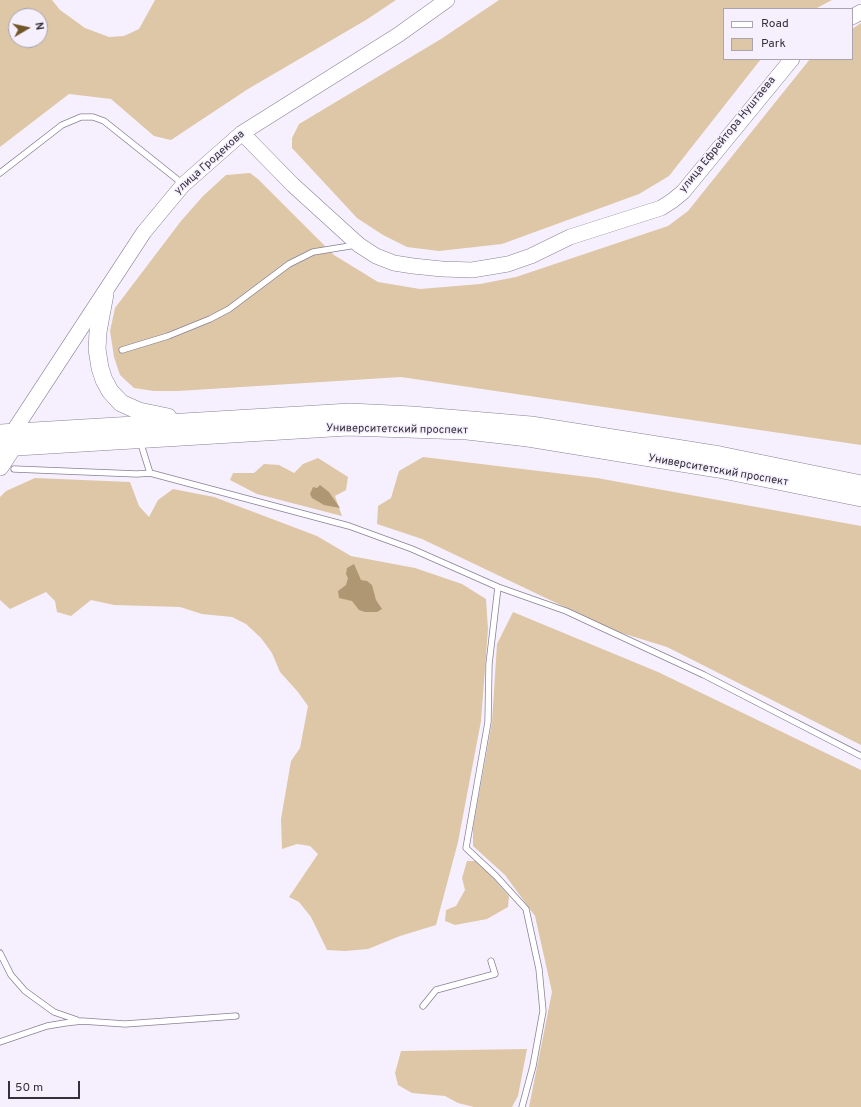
<!DOCTYPE html>
<html>
<head>
<meta charset="utf-8">
<style>
	body { margin:0 }
	#map { position:relative; width:861px; height:1107px; overflow:hidden; background:#f6f0fe; font-family:Overpass,sans-serif }
	canvas { display:block }
	.legend { position:absolute; left:723px; top:8px; width:130px; height:52px; box-sizing:border-box; background:#f6f0fe; border:1px solid #a9a4b0; margin:0; padding:5px 7px; list-style:none; font-size:12px; color:#35313a }
	.legend li { display:flex; align-items:center; gap:8px; height:20px }
	.legend b { width:20px; border:1px solid #a9a4b0 }
	.north { position:absolute; left:8px; top:8px; width:40px; height:40px; box-sizing:border-box; background:#f6f0fe; border:1px solid #a9a4b0; border-radius:50%; rotate:81deg; font-size:11px; font-weight:700; line-height:16px; text-align:center; color:#35313a }
	.north::after { content:''; display:block; margin:auto; width:14px; height:18px; background:#725529; clip-path:polygon(50% 0,100% 100%,50% 72%,0 100%) }
	.scale { position:absolute; left:8px; top:1081px; width:72px; height:18px; box-sizing:border-box; border:2px solid #35313a; border-top:0; padding-left:5px; font-size:12px; line-height:14px; white-space:nowrap; color:#35313a; -webkit-text-stroke:3px #f6f0fe; paint-order:stroke }
</style>
</head>
<body>
<div id="map">
<canvas width="861" height="1107"></canvas>
<ul class="legend">
<li><b style="height:5px;background:#fff"></b>Road</li>
<li><b style="height:11px;background:#dec7a6"></b>Park</li>
</ul>
<div class="north">N</div>
<div class="scale">50 m</div>
</div>
<script>
const g = document.querySelector('canvas').getContext('2d');
g.lineJoin = 'round';
function paint(path, color) {
  g.fillStyle = color;
  g.fill(path, 'evenodd');
}
function poly(rows) {
  const path = new Path2D();
  for (const r of rows) {
    path.moveTo(r[0], r[1]);
    for (let i = 2; i < r.length; i += 2) path.lineTo(r[i], r[i + 1]);
  }
  return path;
}
function stroke(path, color, width, dash) {
  g.strokeStyle = color;
  g.lineWidth = width;
  g.lineCap = dash ? 'butt' : 'round';
  g.setLineDash(dash || []);
  g.stroke(path);
}
function drawText(font, color, halo, rows, align = 'center') {
  g.font = font + ' Overpass,sans-serif';
  g.lineWidth = 3;
  g.setLineDash([]);
  g.textBaseline = 'middle';
  g.strokeStyle = halo;
  g.fillStyle = color;
  for (const [text, x, y, turn = 0] of rows) {
    g.save();
    g.translate(x, y);
    g.rotate((+turn || 0) * Math.PI / 180);
    g.textAlign = isNaN(turn) ? turn : align;
    if (halo) g.strokeText(text, 0, 0);
    g.fillText(text, 0, 0);
    g.restore();
  }
}
paint(poly([
	[0,0,52,0,60,10,85,28,109,37,124,36,139,29,155,0,396,0,366,20,248,89,171,140,154,136,111,99,69,94,0,147],
	[16,16,40,16,40,40,16,40],
	[499,0,832,0,815,9,724,9,724,59,761,59,669,176,639,194,502,244,439,251,407,247,383,235,357,218,292,148,292,138,299,124,441,39],
	[861,23,861,445,401,377,178,391,154,391,134,388,120,375,114,357,110,331,115,308,181,221,203,196,226,175,250,173,258,179,334,255,378,282,420,289,480,284,516,277,668,226,688,211,810,59,852,59,852,29],
	[423,457,597,478,861,526,861,745,667,647,615,631,422,539,377,524,378,506,391,498,399,471],
	[318,458,348,477,346,490,335,496,342,516,257,494,230,480,233,473,254,473,264,464,279,465,294,473,303,464],
	[35,478,130,482,139,506,149,517,158,500,173,489,214,497,317,536,351,556,415,568,462,584,486,599,488,629,481,721,458,842,436,925,400,936,368,949,345,951,327,950,311,917,299,902,289,897,318,854,310,846,297,844,282,849,281,819,291,761,300,748,308,706,298,692,280,672,272,653,261,638,246,624,232,617,202,614,180,607,114,605,91,600,71,616,57,612,55,601,46,592,10,609,0,600,0,497,6,491],
	[513,612,658,672,861,770,861,1107,529,1107,552,992,535,916,505,875,473,846,473,828,492,722,497,644],
	[467,861,477,861,489,873,509,896,508,907,487,919,455,925,445,921,446,910,456,906,465,890,462,878],
	[527,1049,518,1096,512,1107,474,1107,458,1103,445,1096,412,1093,398,1085,395,1073,401,1051]
]), '#dec7a6');
paint(poly([
	[320,485,329,492,340,508,324,505,312,498,310,494,313,487,317,488],
	[354,564,361,580,367,581,372,585,376,600,382,609,377,612,365,612,359,610,352,601,339,598,338,591,346,585,348,578,346,574,347,568]
]), '#b09773');
const service = poly([
	[0,173,62,125,81,117,93,117,104,121,183,184],
	[122,350,168,336,210,319,229,309,289,264,313,252,356,245],
	[140,441,150,473],
	[14,469,137,474,150,473,349,526,412,549,498,587,566,611,704,675,861,756],
	[498,587,489,664,488,722,466,848,496,876,526,909,539,969,543,1011,533,1066,522,1107],
	[0,953,11,975,25,991,54,1012,77,1020],
	[423,1006,436,990,495,974,491,961],
	[0,1042,47,1026,65,1023,82,1021,125,1024,236,1016]
]);
const secondary = poly([
	[852,17,861,12],
	[242,133,293,185,359,245,376,256,394,263,413,266,442,269,472,270,508,264,531,256,570,237,661,208,672,201,683,192,792,59],
	[13,442,13,432,144,232,183,185,242,133,398,35,447,0]
]);
const primary = poly([
	[105,294,98,332,97,349,100,368,104,380,110,391,121,403,139,411,168,417],
	[0,433,350,412,412,415,531,425,720,455,861,484],
	[0,448,348,427,467,431,528,438,718,469,861,498],
	[0,467,13,447]
]);
stroke(service, '#898095', 7);
stroke(secondary, '#898095', 16);
stroke(primary, '#898095', 18);
stroke(service, '#fff', 5.5);
stroke(secondary, '#fff', 15);
stroke(primary, '#fff', 17);
drawText('11px', '#35313a', '#f6f0fe', [
	["улица Ефрейтора Нуштаева",728,135,-51],
	["улица Гродекова",210,163,-42],
	["Университетский проспект",397,430,1],
	["Университетский проспект",718,471,10]
]);
</script>
</body>
</html>
